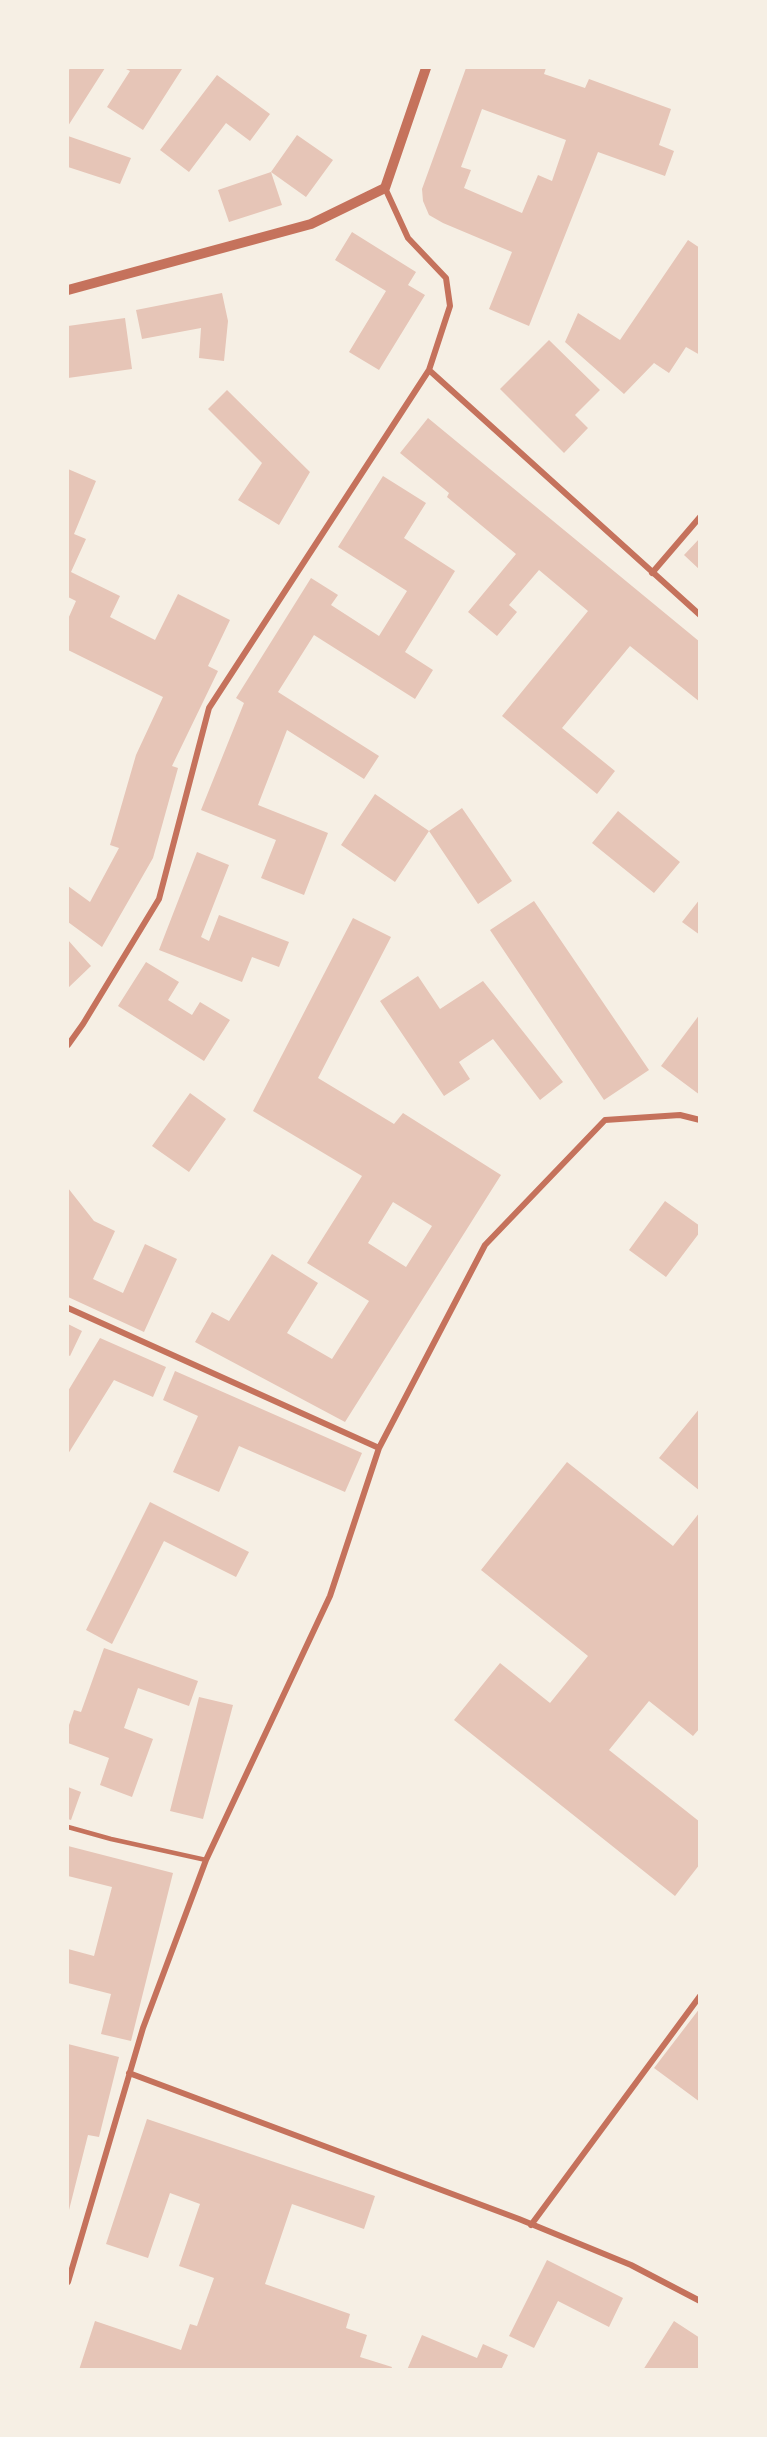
<!DOCTYPE html>
<html>
<head>
<meta charset="utf-8">
<style>
	body { margin:0 }
	#map { position:relative; width:767px; height:2437px; overflow:hidden; background:#f6efe4; font-family:"Roboto Condensed",sans-serif }
	canvas { display:block }
	.frame { position:absolute; inset:0; border:69px solid #f6efe4; pointer-events:none }
</style>
</head>
<body>
<div id="map">
<canvas width="767" height="2437"></canvas>
<div class="frame"></div>
</div>
<script>
const g = document.querySelector('canvas').getContext('2d');
g.lineJoin = 'round';
function paint(path, color) {
  g.fillStyle = color;
  g.fill(path, 'evenodd');
}
function poly(rows) {
  const path = new Path2D();
  for (const r of rows) {
    path.moveTo(r[0], r[1]);
    for (let i = 2; i < r.length; i += 2) path.lineTo(r[i], r[i + 1]);
  }
  return path;
}
function stroke(path, color, width, dash) {
  g.strokeStyle = color;
  g.lineWidth = width;
  g.lineCap = dash ? 'butt' : 'round';
  g.setLineDash(dash || []);
  g.stroke(path);
}
paint(poly([
	[70,68,105,68,68,126,68,72],
	[124,68,182,69,143,130,107,107,130,71],
	[466,68,546,68,544,74,585,88,589,79,671,109,659,145,674,151,665,176,598,152,529,326,489,309,512,252,443,223,429,215,423,201,422,189],
	[482,109,566,140,552,181,538,175,522,213,464,188,471,170,461,167],
	[217,75,270,114,250,141,226,123,189,172,160,150],
	[297,135,333,160,306,197,271,172],
	[68,136,131,158,120,184,68,167],
	[271,172,282,205,229,222,218,190],
	[352,232,416,272,408,285,425,295,379,370,349,352,386,291,335,260],
	[688,240,700,248,700,355,686,347,669,373,654,363,624,394,565,342,578,313,620,340],
	[222,293,228,321,224,361,199,358,201,328,142,339,136,310],
	[125,318,132,369,68,378,68,326],
	[549,340,600,390,575,415,588,428,564,453,500,389],
	[227,390,310,472,279,525,238,500,262,463,208,409],
	[428,418,700,642,700,702,630,646,562,728,615,771,597,794,502,716,588,611,539,570,509,605,517,612,497,636,468,612,516,554,447,497,449,493,400,453],
	[68,469,96,481,74,534,86,539,71,572,120,596,110,617,155,640,178,594,230,620,208,666,218,671,172,766,178,768,153,858,102,947,68,922,68,886,90,902,119,848,110,845,136,755,163,697,68,650,68,619,76,601,68,597],
	[383,476,426,503,404,538,455,571,405,652,433,670,415,699,314,635,278,692,379,756,364,779,287,730,258,805,328,833,304,895,261,878,276,840,201,810,244,703,236,698,311,578,338,595,331,605,379,636,407,591,338,547],
	[700,538,700,570,684,555],
	[375,794,429,831,395,882,341,845],
	[462,808,512,881,478,904,429,831],
	[618,811,680,862,654,893,592,843],
	[197,852,229,865,201,937,209,941,219,915,289,942,279,967,252,957,242,982,159,950],
	[700,899,700,935,682,922],
	[534,901,649,1070,604,1100,490,930],
	[353,918,391,937,318,1078,394,1124,403,1113,501,1175,345,1422,195,1342,212,1312,229,1321,272,1254,318,1283,287,1333,332,1359,369,1301,307,1263,362,1176,253,1111],
	[393,1202,432,1226,406,1267,368,1243],
	[68,940,91,966,68,988],
	[146,962,179,982,168,1000,192,1015,200,1002,230,1020,204,1061,118,1006],
	[418,976,440,1009,483,981,563,1082,540,1100,493,1039,459,1062,470,1079,444,1096,380,1001],
	[700,1014,700,1095,661,1066],
	[190,1093,226,1119,189,1172,152,1146],
	[68,1188,94,1221,115,1231,93,1279,123,1293,145,1244,177,1259,144,1332,68,1297],
	[665,1201,700,1226,700,1232,666,1277,629,1250],
	[68,1324,82,1331,70,1356,68,1355],
	[100,1338,166,1367,153,1397,114,1380,68,1454,68,1391],
	[175,1371,362,1453,345,1492,239,1446,219,1492,173,1472,198,1416,163,1400],
	[700,1408,700,1491,659,1458],
	[567,1462,673,1546,700,1512,700,1728,693,1736,649,1701,609,1750,700,1822,700,1864,675,1896,454,1720,500,1663,550,1703,588,1656,481,1570],
	[150,1502,249,1552,236,1577,164,1541,112,1644,86,1630],
	[104,1648,198,1681,189,1706,138,1688,124,1728,153,1739,132,1797,100,1785,109,1758,68,1743,68,1728,74,1710,81,1712],
	[199,1697,233,1705,203,1819,170,1811],
	[68,1787,81,1792,71,1820,68,1819],
	[68,1846,173,1873,131,2041,101,2034,111,1994,68,1983,68,1949,94,1956,112,1887,68,1876],
	[700,2008,700,2102,654,2068],
	[68,2044,119,2057,99,2137,88,2135,68,2214],
	[147,2119,375,2196,364,2229,292,2204,265,2284,350,2314,346,2328,367,2335,360,2357,392,2367,391,2370,79,2370,95,2321,181,2350,190,2324,197,2326,214,2278,179,2266,200,2204,170,2193,148,2258,106,2244],
	[547,2260,623,2298,609,2327,558,2301,534,2348,509,2336],
	[674,2321,700,2338,700,2370,643,2370],
	[422,2335,477,2358,483,2344,508,2355,501,2370,407,2370]
]), '#e6c5b7');
stroke(poly([
	[68,1827,111,1839,206,1860]
]), '#c5725c', 4.5);
stroke(poly([
	[429,370,700,615],
	[652,573,700,517],
	[68,1045,83,1024,159,899,209,708,429,370,450,306,446,278,408,238,385,188],
	[68,1308,379,1448,485,1245,605,1120,680,1115,700,1120],
	[129,2073,519,2219,631,2265,700,2301],
	[531,2225,700,1996],
	[68,2282,143,2028,206,1860,330,1596,379,1448]
]), '#c5725c', 6);
stroke(poly([
	[68,290,311,224,385,188,426,68]
]), '#c5725c', 10);
</script>
</body>
</html>
